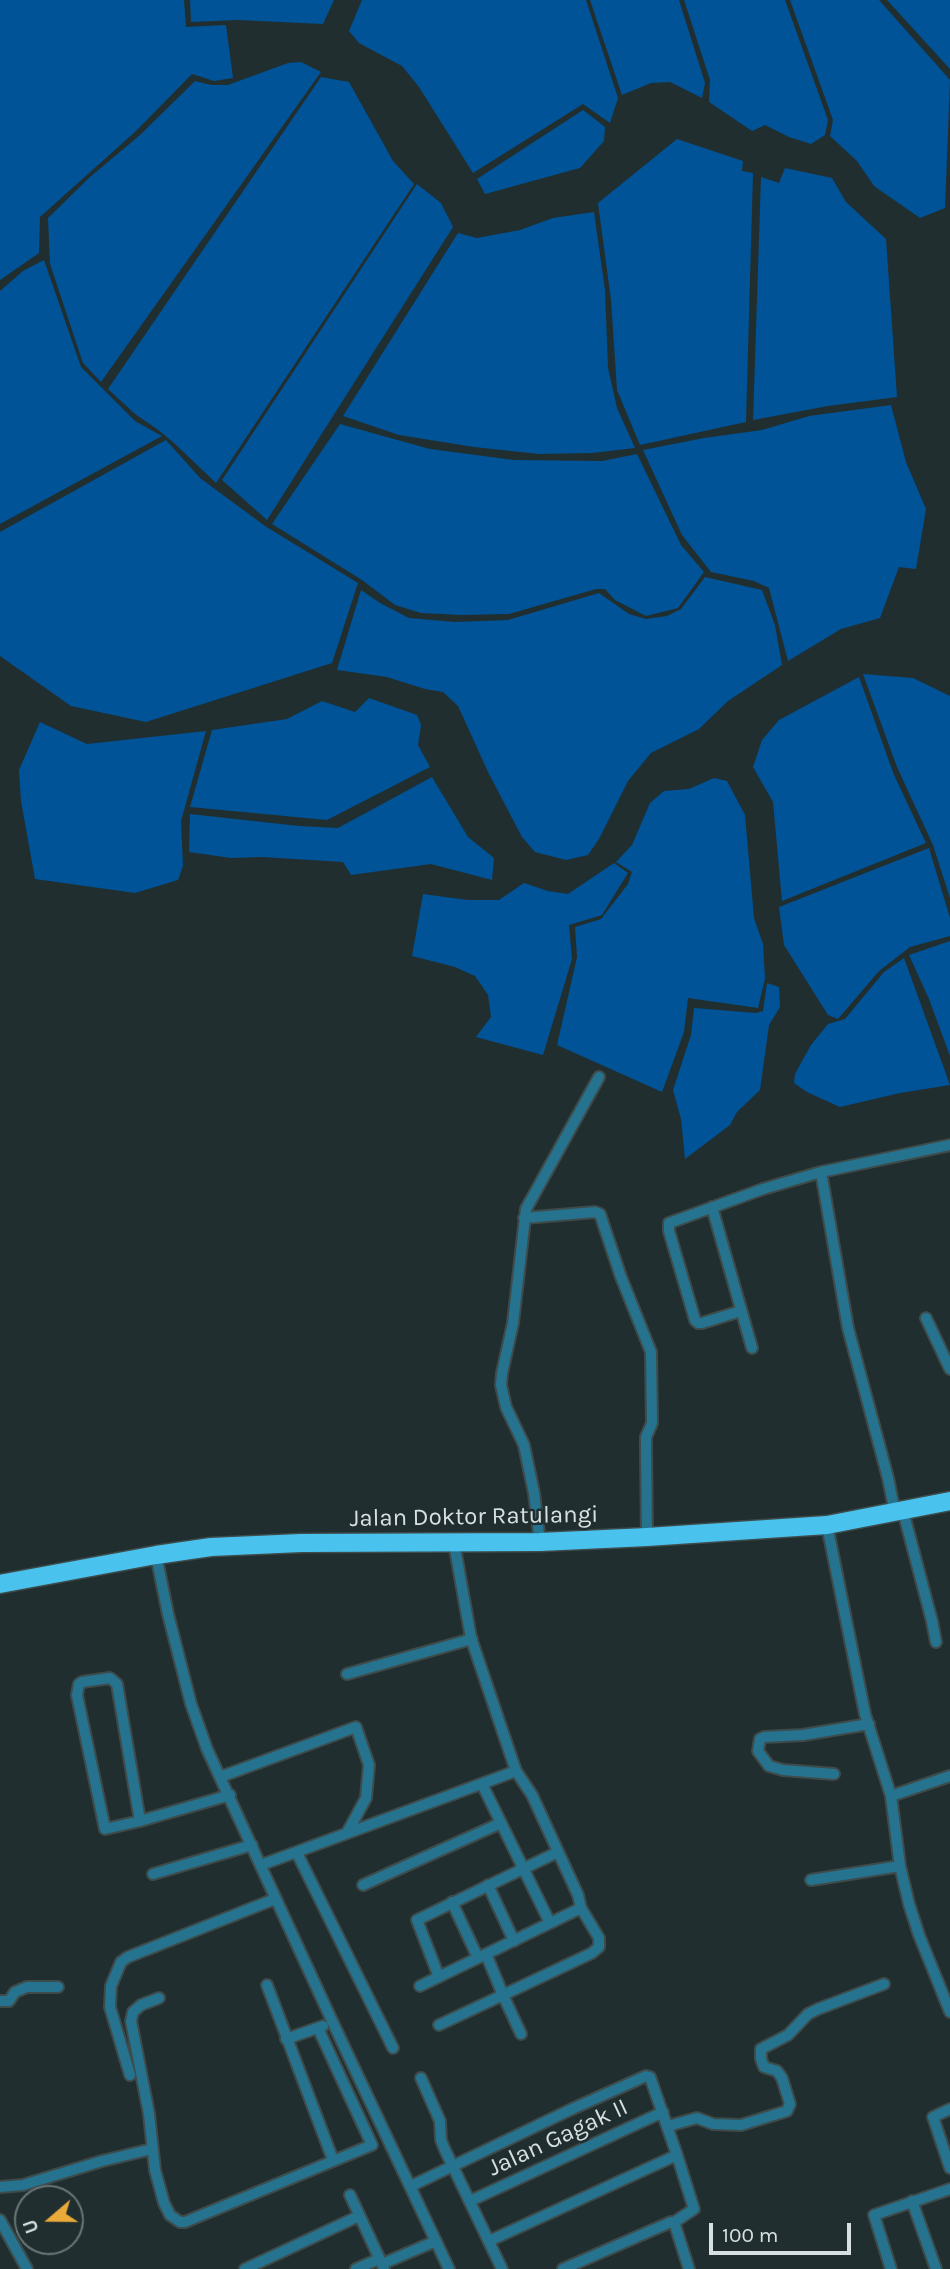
<!DOCTYPE html>
<html>
<head>
<meta charset="utf-8">
<style>
	body { margin:0 }
	#map { position:relative; width:950px; height:2269px; overflow:hidden; background:#212e2f; font-family:Karla,sans-serif }
	canvas { display:block }
	.north { position:absolute; left:14px; top:2185px; width:70px; height:70px; box-sizing:border-box; background:#212e2f; border:2px solid #6a7676; border-radius:50%; rotate:250deg; font-size:19px; font-weight:700; line-height:28px; text-align:center; color:#d8e1e1 }
	.north::after { content:''; display:block; margin:auto; width:24px; height:32px; background:#eaaa39; clip-path:polygon(50% 0,100% 100%,50% 72%,0 100%) }
	.scale { position:absolute; left:709px; top:2223px; width:142px; height:32px; box-sizing:border-box; border:4px solid #d8e1e1; border-top:0; padding-left:9px; font-size:21px; line-height:24px; white-space:nowrap; color:#d8e1e1; -webkit-text-stroke:5px #212e2f; paint-order:stroke }
</style>
</head>
<body>
<div id="map">
<canvas width="950" height="2269"></canvas>
<div class="north">U</div>
<div class="scale">100 m</div>
</div>
<script>
const g = document.querySelector('canvas').getContext('2d');
g.lineJoin = 'round';
function paint(path, color) {
  g.fillStyle = color;
  g.fill(path, 'evenodd');
}
function poly(rows) {
  const path = new Path2D();
  for (const r of rows) {
    path.moveTo(r[0], r[1]);
    for (let i = 2; i < r.length; i += 2) path.lineTo(r[i], r[i + 1]);
  }
  return path;
}
function stroke(path, color, width, dash) {
  g.strokeStyle = color;
  g.lineWidth = width;
  g.lineCap = dash ? 'butt' : 'round';
  g.setLineDash(dash || []);
  g.stroke(path);
}
function drawText(font, color, halo, rows, align = 'center') {
  g.font = font + ' Karla,sans-serif';
  g.lineWidth = 5;
  g.setLineDash([]);
  g.textBaseline = 'middle';
  g.strokeStyle = halo;
  g.fillStyle = color;
  for (const [text, x, y, turn = 0] of rows) {
    g.save();
    g.translate(x, y);
    g.rotate((+turn || 0) * Math.PI / 180);
    g.textAlign = isNaN(turn) ? turn : align;
    if (halo) g.strokeText(text, 0, 0);
    g.fillText(text, 0, 0);
    g.restore();
  }
}
paint(poly([
	[0,0,184,0,186,27,226,25,233,78,214,81,192,74,136,131,40,217,39,253,0,280],
	[190,0,334,0,323,24,237,20,191,22],
	[362,0,586,0,618,98,610,123,583,104,473,173,419,87,402,66,359,43,349,31],
	[590,0,679,0,705,83,702,98,670,82,651,83,622,95],
	[684,0,785,0,828,120,825,135,811,144,789,137,765,125,752,131,709,102,710,80],
	[790,0,879,0,950,80,945,208,920,218,874,186,857,161,830,136,833,120],
	[887,0,950,0,950,69],
	[301,62,321,72,101,382,83,363,50,264,48,218,90,177,140,135,195,81,211,85,228,85,288,63],
	[321,77,349,82,393,161,414,184,216,483,174,443,157,429,135,414,108,389],
	[583,110,605,127,604,141,580,168,485,194,477,179],
	[677,139,743,161,742,171,753,173,746,422,640,445,617,390,611,300,598,203],
	[785,168,832,178,846,202,886,239,897,397,828,406,753,420,761,177,779,183],
	[417,184,441,203,453,227,267,520,222,480],
	[594,212,605,290,608,368,617,408,635,448,592,453,539,454,474,447,399,435,343,416,458,233,477,238,520,230,553,218],
	[44,260,81,367,135,421,162,436,0,524,0,291,23,271],
	[891,405,906,462,926,509,916,569,899,567,880,618,841,629,788,661,769,588,754,581,711,572,682,535,643,450,704,438,762,430,809,416],
	[340,424,430,449,514,460,602,461,637,454,681,545,704,572,678,608,646,616,615,600,605,589,596,589,509,614,461,615,421,613,395,605,362,580,272,524],
	[166,440,200,478,265,526,358,583,332,663,146,722,71,706,0,656,0,532],
	[705,577,762,590,775,625,782,665,728,701,699,729,651,753,628,781,599,839,588,855,566,860,535,852,522,837,489,774,458,706,443,692,425,689,387,677,337,670,361,590,380,603,409,618,455,622,508,620,599,593,629,614,646,619,667,616,681,609],
	[863,674,913,678,950,696,950,898,933,845,897,767],
	[859,677,894,775,926,843,782,901,773,802,753,767,762,740,779,720],
	[369,698,417,715,421,725,418,745,430,767,327,820,190,807,212,730,287,719,322,701,355,712],
	[40,722,87,744,206,731,181,821,183,866,178,880,135,893,35,879,21,801,19,770],
	[432,777,468,837,494,858,492,880,431,864,351,875,343,862,262,857,231,858,189,852,190,814,299,826,338,828],
	[714,778,727,781,745,815,754,918,763,944,765,979,758,1008,688,998,684,1032,662,1092,557,1045,577,957,575,927,601,919,628,884,632,872,616,862,632,845,650,803,664,791,689,789],
	[929,848,950,918,950,936,910,947,879,971,838,1019,828,1015,784,945,779,907],
	[614,863,628,873,602,915,569,925,572,959,543,1055,476,1037,491,1017,488,995,475,976,455,967,412,956,423,894,468,900,499,900,524,883,548,891,568,894],
	[950,941,950,1056,929,999,909,955],
	[904,958,950,1085,900,1093,840,1107,807,1092,794,1083,795,1074,811,1045,828,1024,845,1019,884,972],
	[767,983,779,987,780,1007,769,1025,760,1090,737,1112,730,1125,685,1159,681,1119,673,1090,691,1035,694,1008,756,1013,763,1011]
]), '#005396');
const minor = poly([
	[712,1207,752,1348],
	[524,1218,595,1212,600,1214,621,1277,651,1352,652,1423,646,1437,646,1448,647,1537],
	[741,1311,702,1323,698,1323,695,1320,669,1231,669,1223,763,1189,821,1172],
	[926,1318,950,1369],
	[903,1511,932,1621,936,1642],
	[895,1513,888,1478,848,1328,821,1172,950,1145],
	[827,1525,865,1714,891,1796,900,1866,909,1904,919,1935,950,2012],
	[540,1542,534,1493,524,1445,506,1407,501,1385,502,1373,513,1323,526,1209,599,1077],
	[156,1555,168,1614,191,1704,207,1749,333,2023,449,2269],
	[347,1674,472,1639],
	[516,1771,532,1795,578,1895,581,1908,599,1938,599,1947,592,1953,503,1995,521,2034],
	[834,1774,783,1770,769,1766,758,1751,760,1739,764,1737,803,1735,869,1724],
	[220,1777,356,1727,369,1765,366,1798,347,1833],
	[482,1784,550,1923],
	[891,1796,950,1776],
	[140,1821,117,1684,110,1678,82,1682,79,1684,77,1695,105,1829,140,1821,230,1795],
	[297,1853,393,2048],
	[261,1865,516,1771,471,1638,454,1543],
	[153,1874,252,1845],
	[811,1880,900,1866],
	[363,1885,501,1823],
	[488,1885,514,1941],
	[452,1902,478,1958],
	[439,1977,417,1920,558,1852],
	[267,1985,333,2160],
	[420,1986,581,1908],
	[159,1998,141,2005,133,2012,131,2021,149,2114,155,2170,164,2203,170,2215,180,2222,185,2222,372,2145,318,2028],
	[0,2001,9,2001,15,1992,27,1987,58,1987],
	[439,2025,503,1995,486,1954],
	[286,2039,323,2026],
	[130,2075,110,2007,111,1986,121,1962,128,1957,275,1899],
	[421,2078,440,2121,441,2140,445,2150,502,2269],
	[950,2109,933,2117,950,2168],
	[668,2126,697,2118,713,2124,741,2125,787,2111,790,2104,782,2078,777,2071,764,2067,761,2059,761,2049,788,2035,808,2014,818,2009,884,1984],
	[411,2186,572,2109,646,2076,650,2077,677,2155,489,2241],
	[0,2187,23,2185,102,2161,152,2149],
	[350,2195,382,2264],
	[470,2201,663,2112],
	[912,2201,936,2269],
	[0,2220,27,2269],
	[673,2223,694,2209,677,2155],
	[245,2269,359,2216],
	[356,2269,379,2259],
	[384,2269,382,2264,436,2241],
	[563,2269,671,2222,675,2225,689,2269],
	[891,2269,874,2215,950,2189]
]);
const trunk = poly([
	[0,1584,156,1555,211,1547,301,1543,540,1542,647,1537,827,1525,950,1501]
]);
stroke(minor, '#3e4b4b', 14);
stroke(trunk, '#3e4b4b', 21);
stroke(minor, '#26738f', 10);
stroke(trunk, '#49c2ee', 18);
drawText('24px', '#d8e1e1', '#212e2f', [
	["Jalan Doktor Ratulangi",474,1517,-1],
	["Jalan Gagak II",558,2138,-25]
]);
</script>
</body>
</html>
